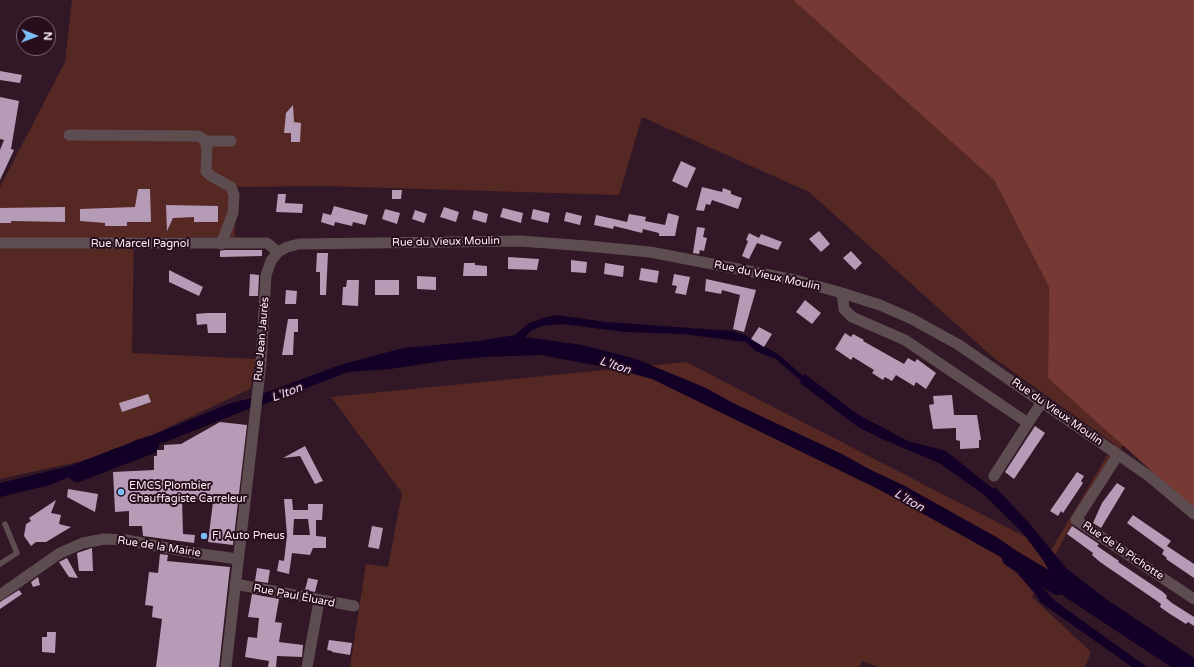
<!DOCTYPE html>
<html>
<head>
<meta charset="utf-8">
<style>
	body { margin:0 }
	#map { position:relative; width:1194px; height:667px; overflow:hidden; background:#321726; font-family:"Varela Round",sans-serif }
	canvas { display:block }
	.north { position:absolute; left:16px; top:16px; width:40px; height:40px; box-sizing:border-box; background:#280e1d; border:1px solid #7d6873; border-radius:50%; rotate:91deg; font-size:11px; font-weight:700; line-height:16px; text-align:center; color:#fdeef5 }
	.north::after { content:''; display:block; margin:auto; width:14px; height:18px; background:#7bbef8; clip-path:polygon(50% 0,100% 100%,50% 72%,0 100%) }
</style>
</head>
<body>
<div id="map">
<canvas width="1194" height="667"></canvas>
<div class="north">N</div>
</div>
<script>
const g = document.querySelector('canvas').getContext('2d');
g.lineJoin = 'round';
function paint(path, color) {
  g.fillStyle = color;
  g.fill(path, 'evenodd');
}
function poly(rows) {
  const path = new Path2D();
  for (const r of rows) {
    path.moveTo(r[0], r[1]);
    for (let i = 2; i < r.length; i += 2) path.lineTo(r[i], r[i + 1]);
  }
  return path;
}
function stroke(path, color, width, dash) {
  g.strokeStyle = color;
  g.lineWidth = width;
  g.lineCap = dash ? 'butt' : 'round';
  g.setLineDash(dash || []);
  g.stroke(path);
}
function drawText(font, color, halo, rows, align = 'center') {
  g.font = font + ' "Varela Round",sans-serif';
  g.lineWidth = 4;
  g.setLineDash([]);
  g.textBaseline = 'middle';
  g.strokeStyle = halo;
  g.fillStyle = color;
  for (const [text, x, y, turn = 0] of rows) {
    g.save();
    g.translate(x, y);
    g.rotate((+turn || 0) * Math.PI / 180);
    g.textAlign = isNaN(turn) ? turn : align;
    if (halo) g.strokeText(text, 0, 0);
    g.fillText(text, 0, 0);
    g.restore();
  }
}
paint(poly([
	[72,0,793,0,994,180,1049,287,1048,378,1125,442,1078,513,1032,597,1091,652,1085,667,879,667,862,661,860,667,350,667,366,564,388,567,402,493,331,397,686,362,1051,550,1114,444,995,359,809,192,642,117,619,195,324,186,234,187,235,237,134,237,132,353,256,359,250,389,109,455,0,479,0,187,65,62]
]), '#562824');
paint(poly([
	[793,0,1194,0,1194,509,1048,378,1049,287,994,180]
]), '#763934');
paint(poly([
	[557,315,606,322,733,331,745,335,778,354,803,376,805,374,857,414,908,441,946,451,993,489,995,487,1030,524,1066,568,1106,599,1194,658,1194,667,1171,667,1062,595,1032,571,1043,588,1055,601,1147,667,1132,667,1040,602,1037,596,1017,573,999,556,880,490,652,379,615,369,541,355,483,357,442,361,390,369,348,372,262,405,262,394,340,365,403,348,479,341,515,335,529,323,543,318],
	[563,324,625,332,682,334,746,342,755,351,776,359,801,381,800,383,858,427,882,439,939,463,983,494,1022,532,1043,560,1051,574,1035,566,1031,561,998,538,903,485,871,470,842,454,735,404,706,388,636,359,582,345,525,337,532,330,542,326],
	[256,397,256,406,163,443,121,455,50,485,0,497,0,483,82,463,116,448,119,450,134,446,133,442,138,439,143,439,231,403]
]), '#130026');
stroke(poly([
	[77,473,150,445],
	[1011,558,1058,586]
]), '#130026', 18);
paint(poly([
	[0,71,22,75,20,83,0,80],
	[0,97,19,101,11,149,14,150,0,180,0,150,4,140,0,139],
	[293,105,294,122,301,123,300,142,291,142,291,133,284,133,286,113],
	[681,161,696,168,687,188,672,181],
	[702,187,722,192,723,188,731,191,731,194,742,198,738,209,712,200,710,205,706,204,704,211,696,210],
	[138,189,150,189,151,222,127,222,127,226,105,226,105,223,80,221,80,209,135,207],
	[392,190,402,190,401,199,392,199],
	[278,194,286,194,285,203,303,204,302,213,276,212],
	[166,205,218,206,218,222,194,222,194,217,173,218,167,231],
	[334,206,368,215,365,225,353,222,352,226,335,222,334,226,321,222,323,213,331,215],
	[65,207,65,222,11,221,11,223,0,223,0,208],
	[444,207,459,212,456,222,440,217],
	[503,208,523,213,521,223,500,217],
	[385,209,400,213,397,224,382,219],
	[533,209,550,213,548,223,531,219],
	[415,210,427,214,424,223,412,219],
	[474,210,488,214,486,223,472,219],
	[566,212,582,216,580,225,564,221],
	[668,213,679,216,675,236,659,236,659,233,643,229,642,233,614,226,613,229,594,225,596,215,627,222,629,214,646,217,645,221,665,225],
	[697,227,705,228,703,237,707,238,704,251,700,250,699,254,693,253],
	[819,231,830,244,821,252,809,239],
	[749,233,759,238,761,234,782,242,778,250,757,243,749,259,742,256,748,241,746,240],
	[224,250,262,250,262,256,220,257,220,251],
	[851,251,862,263,855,270,843,258],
	[317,253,328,253,326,295,320,295,320,272,316,272],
	[508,257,539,259,537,270,508,269],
	[571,260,587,262,586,273,571,272],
	[464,263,475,263,475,265,487,266,487,276,463,276],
	[605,263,624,266,623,277,604,274],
	[641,268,659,271,657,283,639,280],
	[169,270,203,287,199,296,169,282],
	[250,274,259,275,258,296,249,296],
	[674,274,690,277,686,295,675,293,677,286,672,285],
	[417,276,436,277,436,290,417,289],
	[706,279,756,290,744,332,733,329,740,295,722,290,721,294,705,291],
	[347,280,359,280,358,306,342,305,343,287,346,287],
	[375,280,399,280,399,295,375,295],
	[286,290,297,291,296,304,285,304],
	[805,300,821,313,812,324,796,312],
	[207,313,226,313,226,333,208,333,207,324,197,325,196,314],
	[288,319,298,319,298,332,294,332,293,355,282,355],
	[759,327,772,334,764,347,751,339],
	[845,333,851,337,853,334,864,340,863,341,904,364,908,358,915,362,917,359,936,373,926,389,916,382,914,386,896,375,892,381,885,377,883,380,872,373,874,370,853,357,851,360,835,349],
	[148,394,151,402,122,412,119,403],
	[952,395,954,415,977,415,981,440,979,440,979,448,960,449,960,441,956,440,956,428,933,429,929,405,934,404,933,396],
	[220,422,247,425,233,545,208,542,213,502,182,498,183,534,195,535,194,543,143,536,142,526,129,526,129,511,115,512,113,472,154,470,154,456,157,456,157,450,164,450,164,445,181,444],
	[1035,426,1045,433,1014,479,1005,472],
	[305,446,323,481,315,484,300,456,283,458],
	[1077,472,1084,476,1081,481,1083,483,1063,513,1061,511,1058,516,1050,511],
	[1117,483,1125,488,1101,528,1093,523,1102,503],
	[68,489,98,494,95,512,67,497],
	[284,499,292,499,293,510,308,510,308,504,323,504,322,520,316,520,316,536,326,537,326,548,313,548,310,555,292,553,289,574,277,571,279,560,284,561,287,535],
	[294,519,308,519,310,535,293,535],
	[56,500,51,513,61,515,59,524,71,527,46,542,36,542,31,546,24,536,26,524,31,521,29,518],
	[1133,515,1171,541,1167,546,1194,564,1194,578,1166,559,1167,558,1162,554,1164,550,1127,523],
	[372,526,383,528,379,549,368,547],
	[1072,526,1099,544,1097,546,1119,561,1118,562,1163,592,1167,596,1166,598,1172,603,1194,617,1194,626,1188,622,1186,624,1170,614,1160,607,1161,604,1157,601,1100,562,1092,555,1093,553,1067,534],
	[92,548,93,571,79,571,77,553],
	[160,554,168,555,167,561,230,567,219,667,156,667,162,619,152,617,153,606,145,605,149,572,158,573],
	[67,558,78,578,69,577,59,562],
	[257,568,270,570,268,583,255,581],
	[38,577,40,585,33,587,31,582],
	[308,578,318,580,315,592,305,590],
	[19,590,22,594,0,609,0,602],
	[252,594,279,599,275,622,282,623,279,642,303,645,302,657,277,656,276,667,268,667,269,661,245,657,248,637,257,638,259,618,248,617],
	[47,632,56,632,55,653,42,652,42,637,47,637],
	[329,640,352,643,350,655,332,652,332,651,327,650]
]), '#b69bb7');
stroke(poly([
	[0,564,17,553,5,524]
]), '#5d4d50', 5.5);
stroke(poly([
	[69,135,198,136,202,138,205,141,207,148,206,171,211,176,231,187,234,195,233,213,221,244],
	[205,141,231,141],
	[0,243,267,243,278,252],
	[842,293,844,309,852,317,905,340,1028,423,1042,402],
	[1118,455,1076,520,1194,599],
	[994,476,1028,423],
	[235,584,354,606],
	[0,595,60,553,83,543,104,539,126,540,194,553,238,559],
	[226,667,261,363,266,275,271,261,278,252,287,247,299,244,520,241,587,246,650,252,795,280,842,293,880,305,912,319,959,345,1149,476,1194,514],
	[307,667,319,601]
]), '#5d4d50', 11);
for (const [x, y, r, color] of [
	[121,492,4,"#7bbef8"],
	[204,536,4,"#7bbef8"]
]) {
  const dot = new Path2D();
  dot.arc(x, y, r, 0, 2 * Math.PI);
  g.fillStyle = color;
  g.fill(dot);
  stroke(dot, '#280e1d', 1.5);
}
drawText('11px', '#fdeef5', '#280e1d', [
	["Rue du Vieux Moulin",446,242,-1],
	["Rue Marcel Pagnol",140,244],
	["Rue du Vieux Moulin",767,276,12],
	["Rue Jean Jaurès",262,339,-85],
	["Rue du Vieux Moulin",1057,412,35],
	["Rue de la Mairie",159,547,9],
	["Rue de la Pichotte",1123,551,34],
	["Rue Paul Éluard",294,596,11]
]);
drawText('11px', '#fdeef5', '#280e1d', [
	["EMCS Plombier",129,486],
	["Chauffagiste Carreleur",129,499],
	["Fl Auto Pneus",212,536]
], 'left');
drawText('italic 12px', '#eadbfc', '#280e1d', [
	["L'Iton",615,366,18],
	["L'Iton",287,393,-21],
	["L'Iton",909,501,30]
]);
</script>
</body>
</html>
